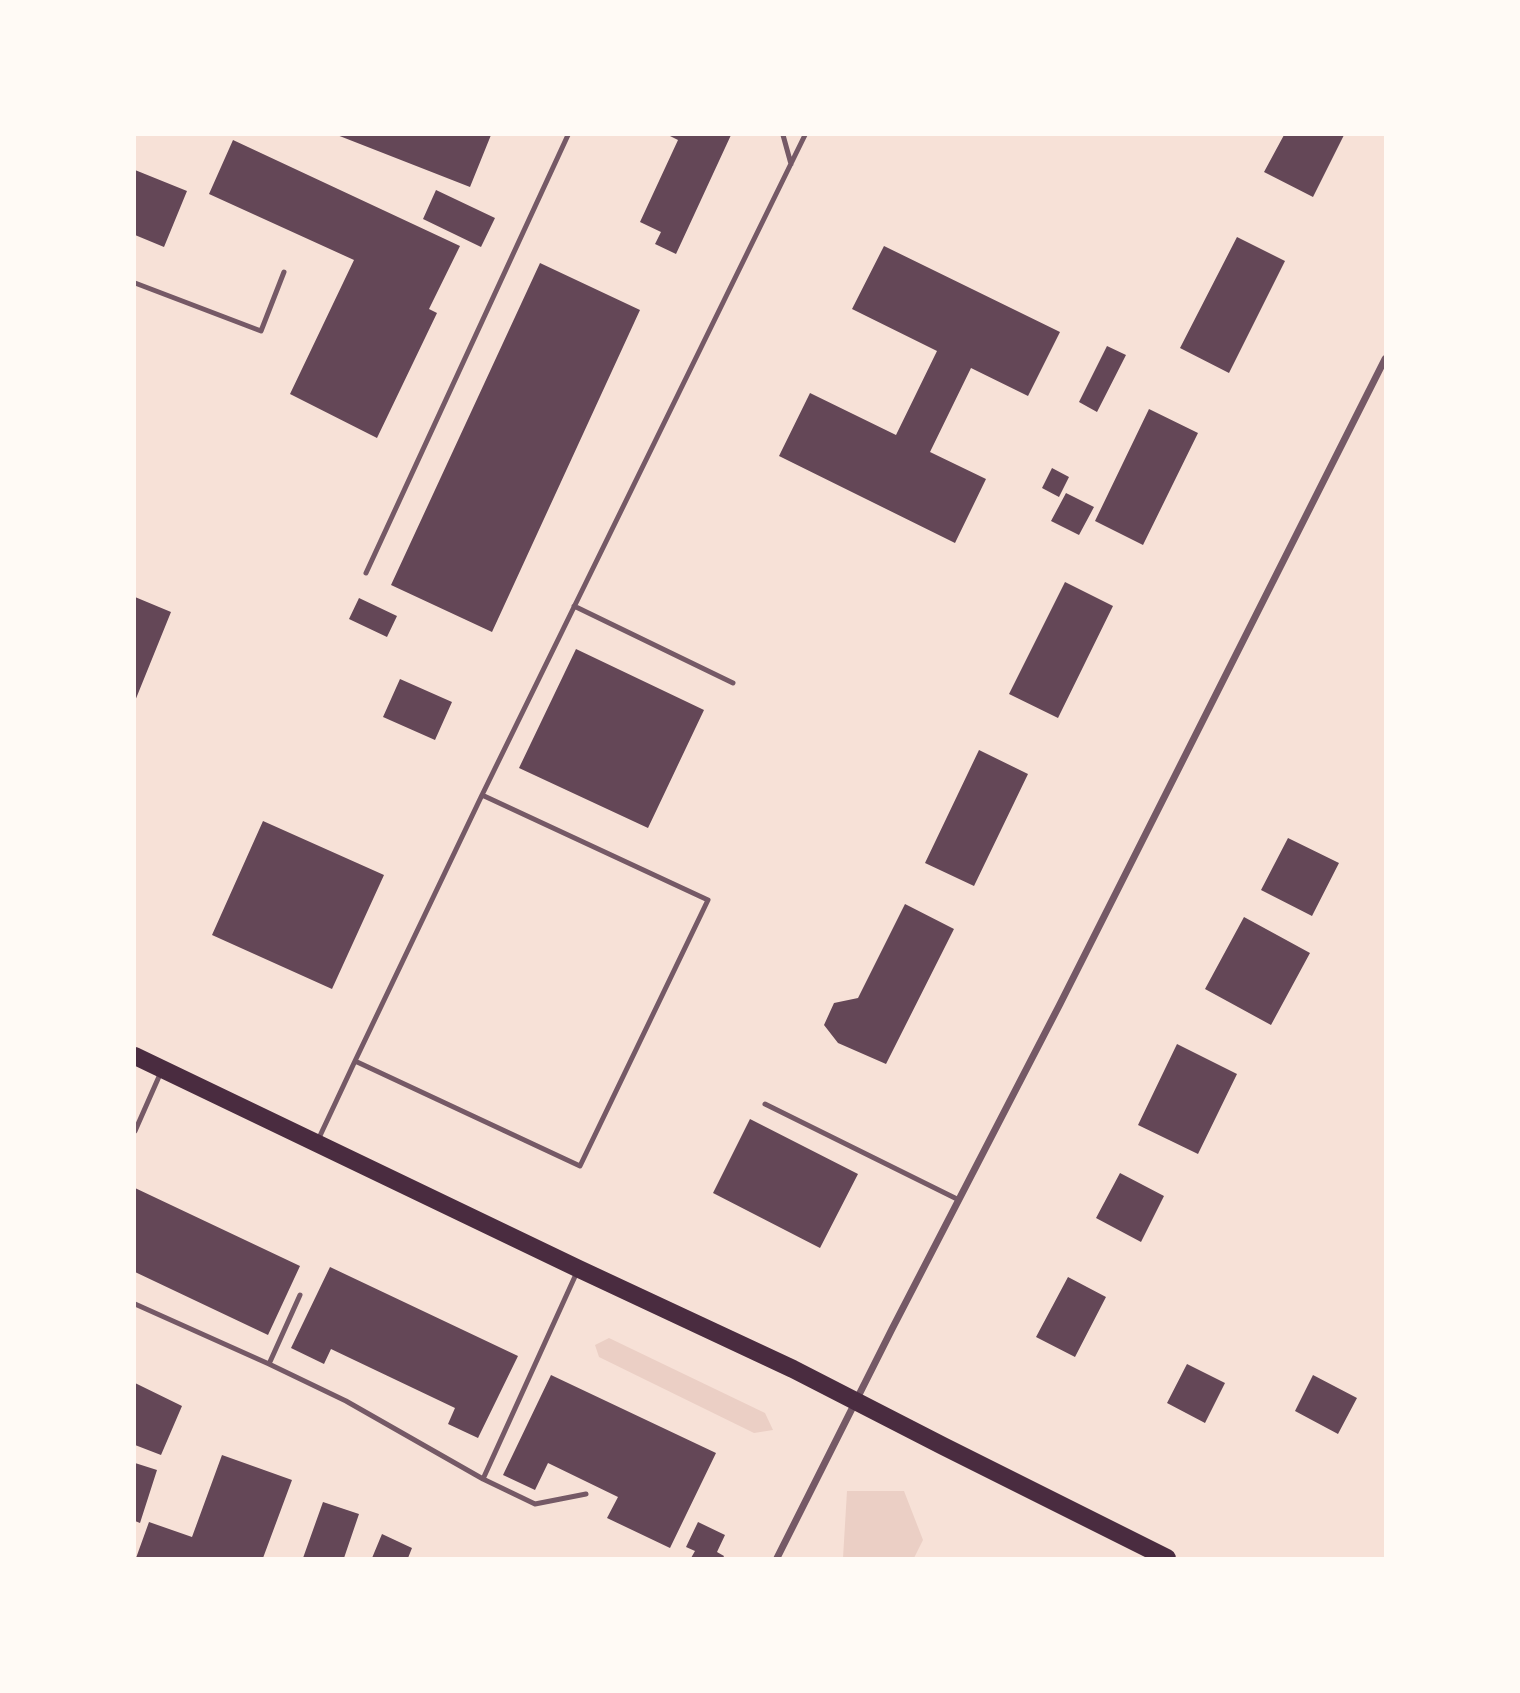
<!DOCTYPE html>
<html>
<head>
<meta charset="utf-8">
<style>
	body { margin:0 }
	#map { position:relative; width:1520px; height:1693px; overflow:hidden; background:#f7e1d7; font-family:"Nunito Sans",sans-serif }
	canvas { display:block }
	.frame { position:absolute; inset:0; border:136px solid #fffaf5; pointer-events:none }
</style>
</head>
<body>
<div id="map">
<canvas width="1520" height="1693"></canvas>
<div class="frame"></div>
</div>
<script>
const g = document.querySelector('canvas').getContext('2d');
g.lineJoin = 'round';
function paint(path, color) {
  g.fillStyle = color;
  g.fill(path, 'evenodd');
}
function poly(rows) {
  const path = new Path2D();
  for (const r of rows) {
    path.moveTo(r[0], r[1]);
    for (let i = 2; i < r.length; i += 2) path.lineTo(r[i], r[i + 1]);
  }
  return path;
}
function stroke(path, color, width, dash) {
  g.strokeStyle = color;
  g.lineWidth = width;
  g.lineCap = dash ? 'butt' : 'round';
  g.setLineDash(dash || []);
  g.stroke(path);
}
paint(poly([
	[609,1338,765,1413,773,1430,754,1433,599,1357,595,1345],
	[847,1491,904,1491,923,1540,914,1558,843,1558]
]), '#ebcfc5');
paint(poly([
	[337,135,491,135,470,187],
	[668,135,731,135,676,254,655,244,661,232,640,222,678,140],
	[1284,135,1344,135,1313,197,1264,172],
	[233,140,460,246,429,309,437,313,377,438,290,394,354,260,209,194],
	[135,170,187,191,164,247,135,235],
	[436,190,495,218,481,247,423,219],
	[1237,237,1285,261,1229,373,1180,348],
	[884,246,1060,332,1028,396,971,368,930,452,986,479,955,543,779,456,810,393,896,435,937,351,852,309],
	[540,263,640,310,492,632,391,585],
	[1107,346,1126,355,1097,412,1079,402],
	[1149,409,1198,433,1143,545,1095,521],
	[1052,468,1069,477,1059,497,1042,488],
	[1066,493,1094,507,1079,535,1051,521],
	[1065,582,1113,606,1058,718,1009,694],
	[135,597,171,612,135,701],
	[359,598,397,616,387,637,349,619],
	[576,649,704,710,648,828,519,768],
	[400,679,452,702,435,740,383,717],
	[979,750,1028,774,974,886,925,863],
	[263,821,384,875,332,989,212,935],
	[1288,838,1339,863,1312,916,1261,890],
	[905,904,954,929,886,1064,838,1043,824,1025,834,1003,858,998],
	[1244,917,1310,953,1271,1025,1205,989],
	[1177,1044,1237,1074,1198,1154,1138,1125],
	[750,1119,858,1174,820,1248,713,1193],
	[1120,1173,1164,1196,1141,1242,1096,1218],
	[135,1188,300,1266,268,1335,135,1272],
	[330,1267,518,1356,478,1438,448,1424,455,1408,331,1349,324,1364,291,1348],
	[1068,1277,1106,1297,1075,1357,1036,1337],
	[1187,1364,1225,1383,1205,1423,1167,1403],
	[551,1375,716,1453,670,1548,607,1518,618,1497,548,1463,535,1490,503,1475],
	[1313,1375,1357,1398,1338,1434,1295,1411],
	[135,1383,182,1406,161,1455,135,1445],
	[222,1455,292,1480,263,1558,136,1558,149,1522,192,1537],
	[135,1463,157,1470,140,1523,135,1521],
	[323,1502,359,1514,344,1558,303,1558],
	[698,1522,725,1535,717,1552,724,1556,723,1558,691,1558,695,1551,686,1547],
	[382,1534,412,1548,408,1558,372,1558]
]), '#644757');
stroke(poly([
	[783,135,791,164],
	[135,283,261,331,284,272],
	[366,573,568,135],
	[574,606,733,683],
	[482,795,805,135],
	[765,1104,959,1200],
	[135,1131,161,1072],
	[318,1140,355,1061,482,795,708,900,580,1166,355,1061],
	[577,1272,483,1479,535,1504,586,1494],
	[135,1304,269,1364,346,1401,483,1479],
	[269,1364,300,1295]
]), '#755966', 5);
stroke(poly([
	[777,1558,892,1329,1060,1004,1385,359]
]), '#755966', 7);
stroke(poly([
	[135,1056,579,1269,793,1369,943,1446,1167,1558]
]), '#4a2c40', 18);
</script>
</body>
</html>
